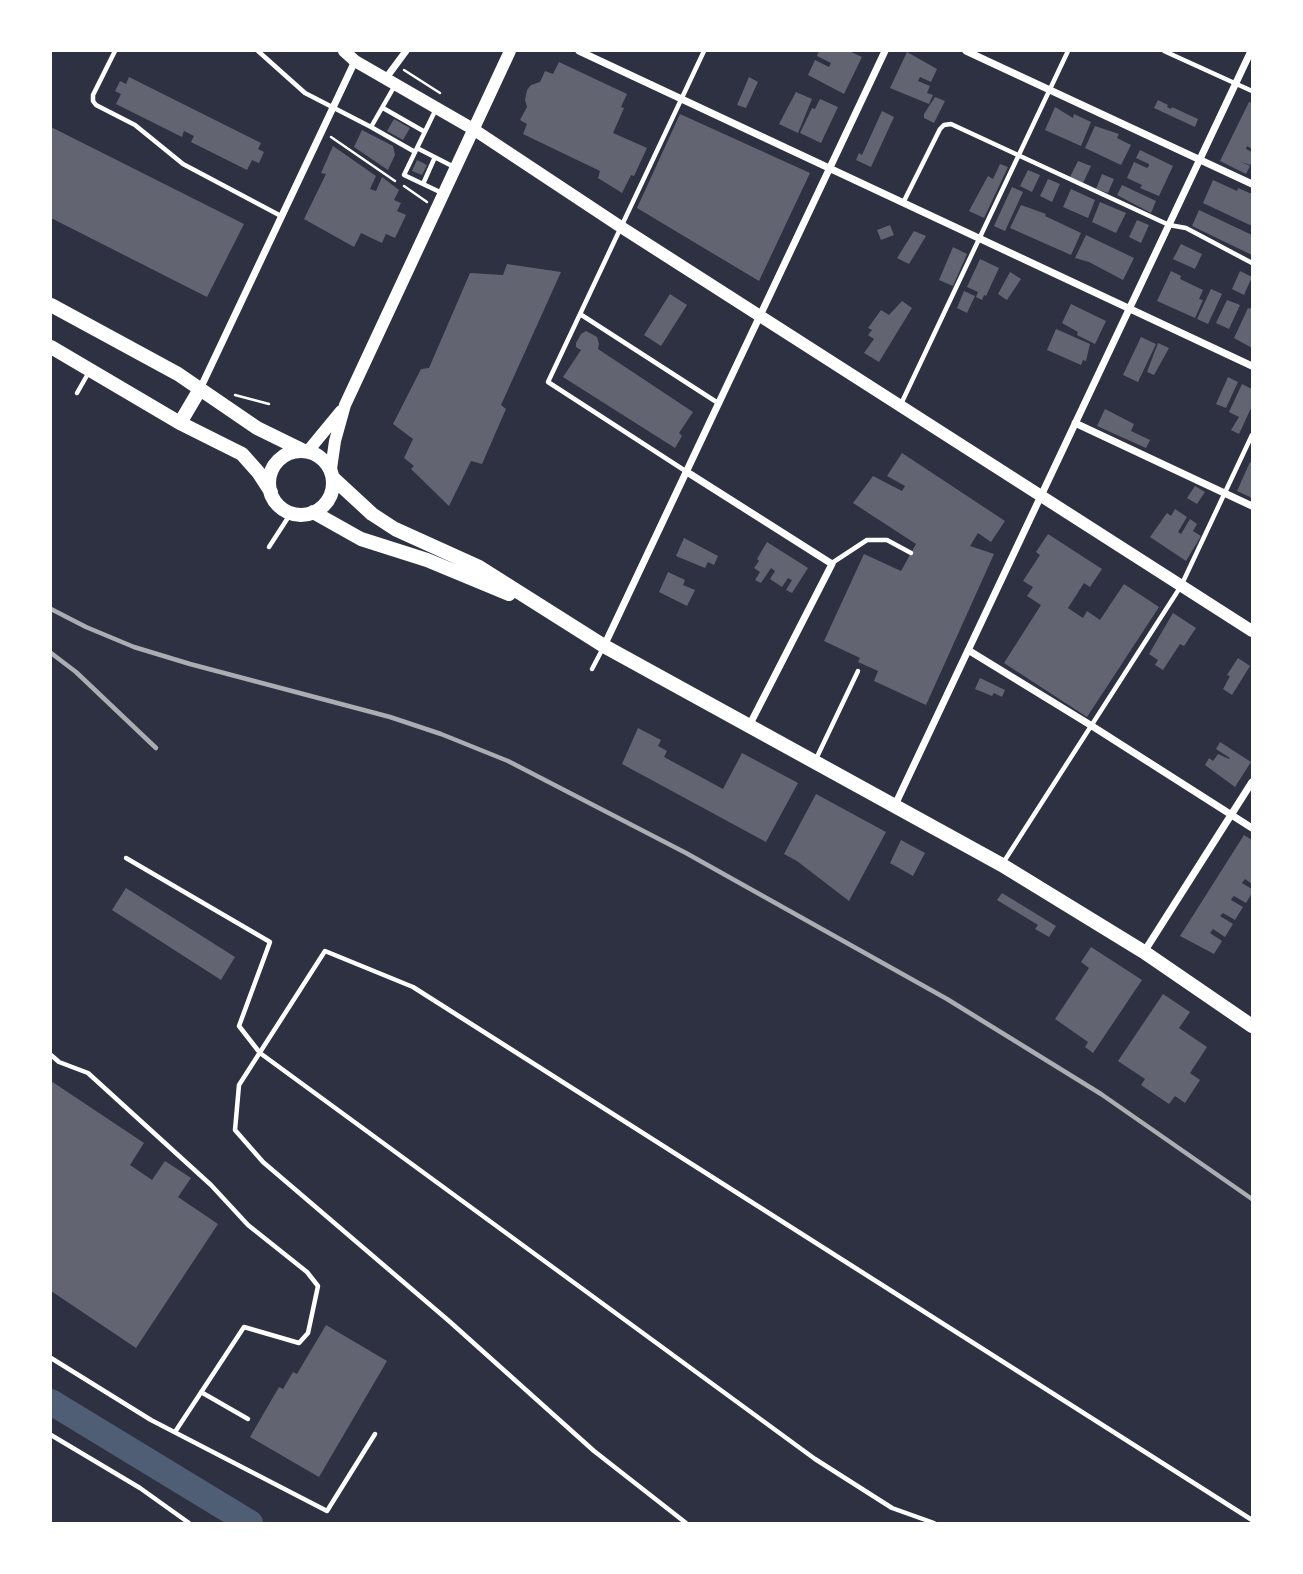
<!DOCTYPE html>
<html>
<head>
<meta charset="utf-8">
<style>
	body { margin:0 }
	#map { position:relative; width:1303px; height:1574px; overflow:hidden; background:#2d3142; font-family:"Titillium Web",sans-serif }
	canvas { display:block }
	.frame { position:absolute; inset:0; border:52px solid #fff; pointer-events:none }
</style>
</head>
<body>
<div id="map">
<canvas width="1303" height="1574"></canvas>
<div class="frame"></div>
</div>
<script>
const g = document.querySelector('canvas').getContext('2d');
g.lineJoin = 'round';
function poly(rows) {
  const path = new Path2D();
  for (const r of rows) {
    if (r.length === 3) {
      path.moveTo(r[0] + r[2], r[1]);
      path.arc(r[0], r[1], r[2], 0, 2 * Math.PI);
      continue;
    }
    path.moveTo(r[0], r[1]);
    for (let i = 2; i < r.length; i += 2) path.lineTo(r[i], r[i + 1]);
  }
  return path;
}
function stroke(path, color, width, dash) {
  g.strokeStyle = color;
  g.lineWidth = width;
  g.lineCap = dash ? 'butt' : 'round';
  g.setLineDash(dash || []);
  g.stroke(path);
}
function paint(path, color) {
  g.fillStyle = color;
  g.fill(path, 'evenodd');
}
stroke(poly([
	[51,1402,250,1523]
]), '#4f5d75', 26);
paint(poly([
	[819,51,849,51,862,57,844,94,808,75,815,60,829,67,831,63,817,56],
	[907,52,937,69,931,82,920,77,918,81,930,86,927,93,933,95,929,104,890,88],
	[559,62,627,94,621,107,624,108,613,133,647,148,634,176,631,175,622,193,598,178,600,171,523,134,527,124,520,120,527,107,525,100,527,90,531,85,540,82,545,71,553,74],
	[129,77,261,143,258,149,264,152,259,163,252,160,247,170,191,142,194,136,184,131,182,137,116,104,121,94,115,91,120,81,126,84],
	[749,77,758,82,746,108,737,105],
	[796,92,812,99,798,133,779,124],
	[935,97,945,101,934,123,924,118,924,114],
	[820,99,838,107,821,143,800,133,812,108,815,109],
	[1158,100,1168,105,1167,107,1171,109,1172,107,1198,119,1195,127,1154,108],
	[1249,102,1252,103,1252,149,1247,146,1246,149,1252,152,1252,161,1250,165,1239,161,1250,166,1246,174,1220,161],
	[1055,107,1073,118,1074,114,1091,122,1081,146,1045,130],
	[882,111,894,117,871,167,856,160,859,153,862,155],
	[680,114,810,173,759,281,637,208],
	[394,119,410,128,403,140,387,131],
	[1095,126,1119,134,1117,138,1131,145,1121,165,1085,148],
	[51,127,244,224,207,297,51,218],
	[362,130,393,146,395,155,388,170,354,147],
	[333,146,376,176,370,189,376,191,382,177,399,190,394,200,401,203,397,211,406,215,395,238,386,234,382,243,361,233,354,247,304,219,326,174,321,173],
	[1140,150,1173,166,1159,196,1140,188,1142,185,1127,178,1134,162,1147,168,1149,166,1149,164,1136,158],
	[417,160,427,165,422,175,412,171],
	[1078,161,1091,166,1083,183,1070,177],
	[1000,164,1008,167,984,218,969,211,988,176,993,179],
	[1028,170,1040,175,1032,192,1020,186],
	[1102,174,1114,179,1108,193,1096,189],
	[1048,179,1060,184,1052,202,1040,196],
	[1213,180,1237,191,1238,188,1252,194,1252,226,1203,203],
	[1122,185,1156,201,1151,213,1117,195],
	[1012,187,1023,192,1005,231,994,226],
	[1071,189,1095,200,1088,218,1063,207],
	[1100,202,1126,213,1116,233,1092,222],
	[1021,205,1046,214,1045,216,1081,233,1071,255,1010,228],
	[1199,210,1252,235,1252,255,1192,226],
	[1137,220,1149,225,1141,243,1129,237],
	[890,225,894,235,881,240,877,230],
	[914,231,926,236,909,264,897,258],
	[1086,235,1134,258,1123,280,1089,262,1075,258],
	[1181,244,1202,254,1195,269,1173,259],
	[953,247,967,254,953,286,939,280],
	[980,259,999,268,986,296,984,295,982,300,976,297,978,292,967,287],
	[507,264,561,272,501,405,506,409,482,464,471,461,449,506,411,469,414,466,404,458,413,439,393,424,421,369,429,368,470,273,503,275],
	[1171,271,1181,276,1180,279,1203,290,1199,299,1203,300,1195,318,1157,301],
	[1240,271,1252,277,1244,295,1232,289],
	[1010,272,1021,279,1007,300,998,294],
	[1211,289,1222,294,1208,324,1197,319],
	[964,291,975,296,967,313,957,308],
	[670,294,687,305,661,346,644,335],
	[1227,300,1240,305,1229,329,1216,323],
	[902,301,912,308,879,362,864,353,874,339,868,335,872,330,868,328,881,310,889,315],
	[1071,304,1106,321,1095,344,1077,335,1078,332,1062,323],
	[1252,304,1252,348,1234,338,1248,308,1250,309],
	[1056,329,1090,344,1086,361,1083,360,1081,365,1047,350],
	[586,331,597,337,599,344,598,349,693,412,679,433,682,436,675,448,563,377,581,350,576,347,576,343,581,334],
	[1141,337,1156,344,1138,382,1123,375],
	[1158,343,1169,348,1154,375,1147,372],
	[1228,377,1238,382,1226,408,1216,404],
	[1242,384,1252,389,1252,406,1239,434,1231,430,1239,417,1229,412],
	[1105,409,1134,424,1131,431,1150,440,1146,448,1097,426],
	[902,453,1005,521,991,542,978,533,970,546,994,554,926,705,874,681,878,671,858,662,860,658,824,641,864,554,901,571,916,544,853,503,873,476,902,491,905,486,887,476],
	[1250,462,1252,463,1252,498,1237,491],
	[1195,486,1205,492,1197,504,1187,498],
	[1175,509,1187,517,1178,532,1181,534,1190,519,1197,524,1193,531,1201,536,1186,561,1150,537,1167,513,1171,516],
	[1048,534,1102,569,1090,587,1084,583,1068,608,1083,618,1087,611,1100,620,1124,584,1159,607,1087,717,1004,663,1041,605,1027,596,1033,587,1023,581,1040,555,1036,552],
	[684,538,718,556,714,565,708,562,705,568,676,556],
	[767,542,808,568,792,593,786,590,792,580,788,578,782,587,770,579,775,571,771,568,761,583,755,580,760,572,754,568,759,561,757,559],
	[668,572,685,580,683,585,695,590,687,606,659,592],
	[1173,613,1196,628,1184,646,1180,644,1163,670,1155,665,1158,660,1149,654],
	[1238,658,1250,666,1232,695,1223,689,1230,676,1227,675],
	[980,678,1005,690,1002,697,994,693,992,696,975,689],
	[638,728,661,740,658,746,667,751,664,757,723,789,742,753,798,783,766,842,622,764],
	[1220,742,1251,762,1235,787,1205,765,1209,758,1213,761,1218,754,1229,759,1230,758,1216,749],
	[816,794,886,832,849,901,797,861,784,854],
	[1244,835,1252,840,1252,884,1245,879,1242,883,1252,889,1252,893,1246,903,1234,896,1232,898,1231,900,1243,907,1235,920,1223,913,1220,916,1233,924,1225,937,1213,929,1210,933,1222,941,1214,954,1180,936],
	[901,840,925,853,913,876,890,863],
	[126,888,235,957,221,980,112,910],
	[1002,893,1056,926,1049,937,1035,929,1038,925,997,900],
	[1091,947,1142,980,1093,1053,1085,1047,1088,1042,1055,1019,1089,968,1081,962],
	[1163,994,1190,1012,1179,1028,1207,1047,1190,1073,1200,1080,1185,1103,1175,1096,1169,1104,1141,1085,1145,1079,1118,1061],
	[51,1081,144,1143,130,1165,152,1180,165,1161,191,1178,178,1197,218,1224,136,1348,51,1291],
	[326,1325,387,1361,319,1477,250,1437,279,1387,283,1389,293,1372,297,1374]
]), '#626471');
stroke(poly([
	[404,70,440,93],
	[331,137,395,181],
	[404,186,427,202],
	[235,395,269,404]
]), '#fff', 2.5);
stroke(poly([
	[115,51,93,95,93,101,96,105,135,125,183,164,281,216],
	[258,51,305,93,371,127,394,87],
	[1164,51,1252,91],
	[383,108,425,132],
	[371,127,415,152],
	[417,148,435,111],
	[423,184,435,157],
	[442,193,404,175,417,148,454,167],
	[903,203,940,129,944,125,951,124,1169,225,1186,228,1252,263],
	[580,314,718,403],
	[77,393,89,372],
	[901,404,1068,51],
	[687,472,548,382,704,51],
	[269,547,291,513],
	[832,563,867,540,887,540,911,553],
	[592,669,602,650],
	[816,759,858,671],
	[126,858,270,942,239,1026,260,1053,815,1459,892,1508,934,1523],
	[1003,863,1181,586,1252,435],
	[51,1055,59,1062,88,1073,211,1185,248,1225,307,1272,318,1286,308,1333,299,1343,244,1327,175,1432],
	[51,1358,151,1420,327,1511,375,1434],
	[201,1392,248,1419],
	[51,1435,140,1488,189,1523],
	[686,1523,594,1451,449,1321,263,1162,235,1130,239,1085,325,951,413,987,1252,1520]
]), '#fff', 4.5);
stroke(poly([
	[579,51,1252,366],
	[966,51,1252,184],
	[386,78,406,51],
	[200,389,355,61],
	[1075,423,1252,506],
	[687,472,832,564,749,726],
	[604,646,885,51],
	[968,650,1092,726,1252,828],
	[895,805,1251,51],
	[1144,952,1252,782]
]), '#fff', 7);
stroke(poly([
	[344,51,355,61,473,129,621,227,1252,631],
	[308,451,341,411],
	[331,469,335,441,345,405,510,51]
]), '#fff', 12);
stroke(poly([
	[51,305,178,374,257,428,304,451],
	[51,347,180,423,242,454,258,472,271,492],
	[180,423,200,389],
	[301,483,32],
	[333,478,372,514,395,529,479,567,604,646,1002,865,1144,952,1252,1026],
	[313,512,361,539,427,560,509,594]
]), '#fff', 14);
stroke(poly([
	[51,609,86,627,134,647,190,664,390,717,441,734,508,761,686,853,947,999,1101,1094,1252,1199],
	[51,653,76,672,156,748]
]), '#abadb3', 4.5);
</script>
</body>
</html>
